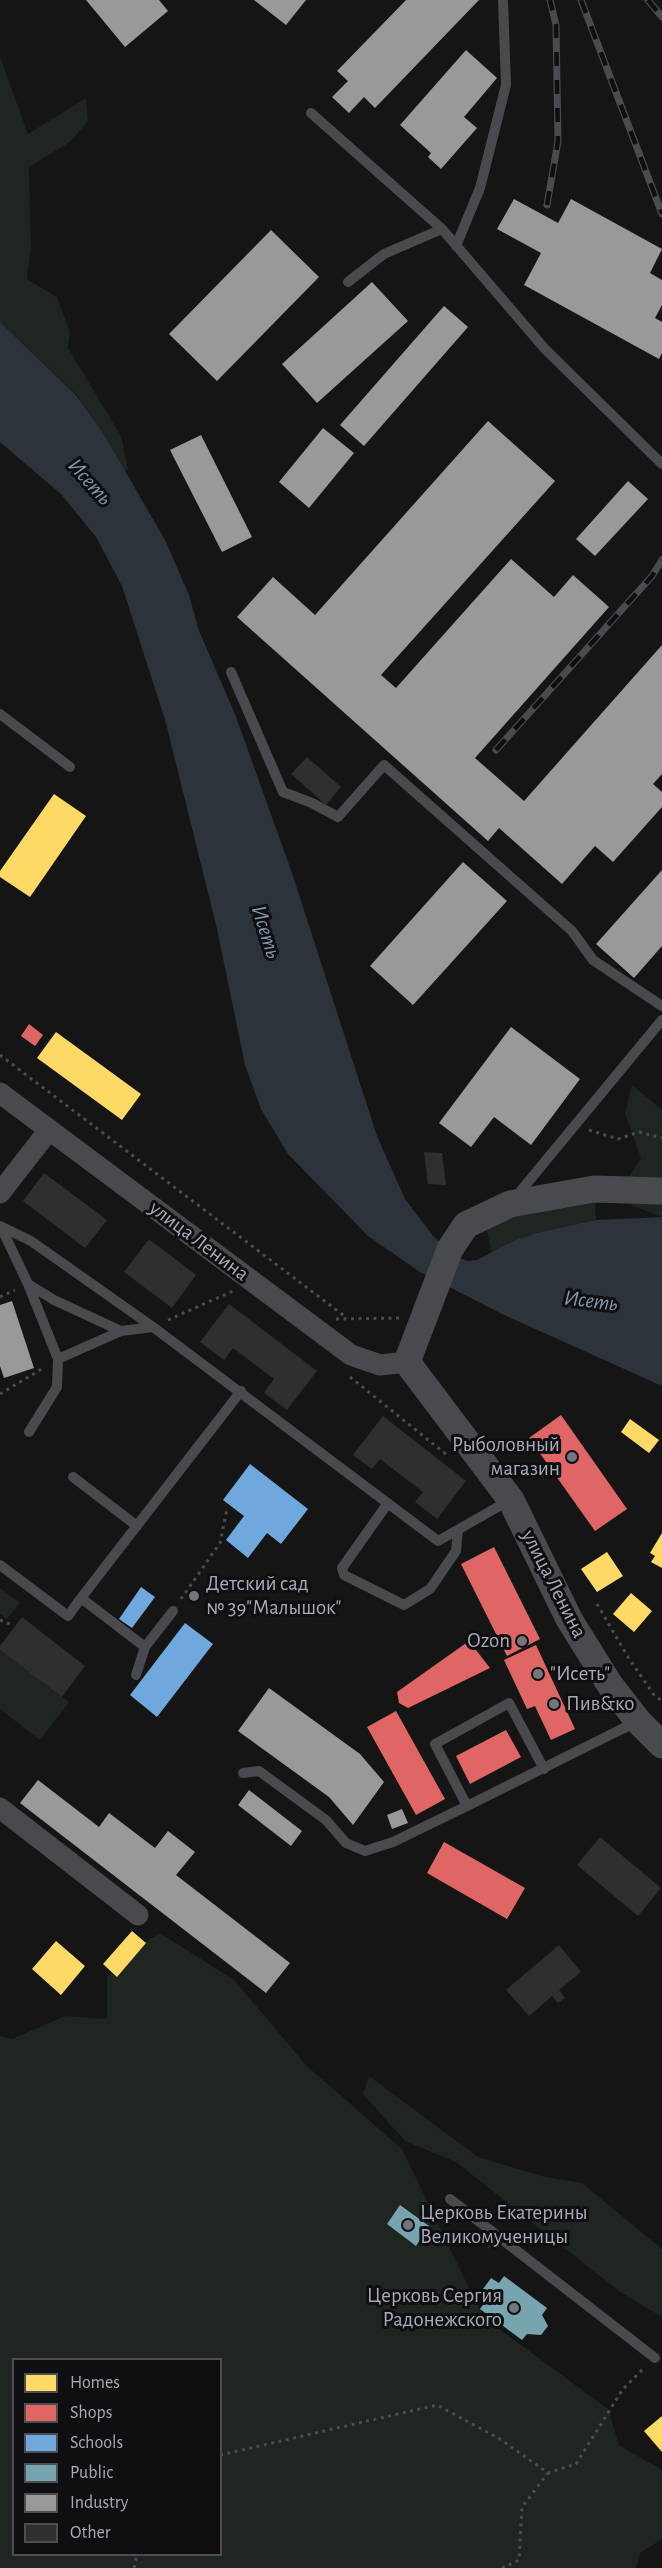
<!DOCTYPE html>
<html>
<head>
<meta charset="utf-8">
<style>
	body { margin:0 }
	#map { position:relative; width:662px; height:2568px; overflow:hidden; background:#151515; font-family:"Alegreya Sans",sans-serif }
	canvas { display:block }
	.legend { position:absolute; left:12px; top:2358px; width:210px; height:198px; box-sizing:border-box; background:#0f0f11; border:2px solid #4c4d53; margin:0; padding:8px 10px; list-style:none; font-size:18px; color:#a7abb5 }
	.legend li { display:flex; align-items:center; gap:12px; height:30px }
	.legend b { width:30px; border:2px solid #4c4d53 }
</style>
</head>
<body>
<div id="map">
<canvas width="662" height="2568"></canvas>
<ul class="legend">
<li><b style="height:16px;background:#ffd966"></b>Homes</li>
<li><b style="height:16px;background:#e06666"></b>Shops</li>
<li><b style="height:16px;background:#6fa8dc"></b>Schools</li>
<li><b style="height:16px;background:#76a5af"></b>Public</li>
<li><b style="height:16px;background:#999"></b>Industry</li>
<li><b style="height:16px;background:#2f2f30"></b>Other</li>
</ul>
</div>
<script>
const g = document.querySelector('canvas').getContext('2d');
g.lineJoin = 'round';
function paint(path, color) {
  g.fillStyle = color;
  g.fill(path, 'evenodd');
}
function poly(rows) {
  const path = new Path2D();
  for (const r of rows) {
    path.moveTo(r[0], r[1]);
    for (let i = 2; i < r.length; i += 2) path.lineTo(r[i], r[i + 1]);
  }
  return path;
}
function stroke(path, color, width, dash) {
  g.strokeStyle = color;
  g.lineWidth = width;
  g.lineCap = dash ? 'butt' : 'round';
  g.setLineDash(dash || []);
  g.stroke(path);
}
function drawText(font, color, halo, rows, align = 'center') {
  g.font = font + ' "Alegreya Sans",sans-serif';
  g.lineWidth = 6;
  g.setLineDash([]);
  g.textBaseline = 'middle';
  g.strokeStyle = halo;
  g.fillStyle = color;
  for (const [text, x, y, turn = 0] of rows) {
    g.save();
    g.translate(x, y);
    g.rotate((+turn || 0) * Math.PI / 180);
    g.textAlign = isNaN(turn) ? turn : align;
    if (halo) g.strokeText(text, 0, 0);
    g.fillText(text, 0, 0);
    g.restore();
  }
}
paint(poly([
	[0,57,28,134,86,98,88,121,70,142,29,167,31,247,27,279,57,297,70,332,68,348,121,436,128,469,124,471,102,431,76,394,0,322],
	[632,1085,662,1110,662,1217,632,1205,622,1188,641,1158,625,1113],
	[595,1200,596,1220,536,1233,513,1241,492,1254,485,1222],
	[0,1588,20,1603,7,1619,0,1614],
	[0,1650,69,1702,40,1740,0,1709],
	[160,1933,234,1980,307,2066,402,2149,483,2317,608,2409,619,2445,662,2470,662,2539,640,2553,636,2568,0,2568,0,2036,12,2039,65,2016,107,2019,107,1977,142,1944],
	[14,2360,220,2360,220,2554,14,2554],
	[369,2076,478,2157,545,2177,582,2183,662,2249,662,2317,620,2292,456,2162,405,2141,363,2094]
]), '#1f2520');
paint(poly([
	[0,322,76,395,102,431,165,540,189,595,199,631,235,714,292,873,377,1136,405,1199,434,1237,455,1256,467,1261,477,1260,513,1241,536,1233,596,1220,662,1217,662,1386,502,1314,420,1272,368,1236,288,1154,261,1109,245,1065,217,929,166,723,122,586,96,537,61,494,0,442]
]), '#2c333a');
paint(poly([
	[54,794,86,816,30,897,0,877,0,871],
	[56,1032,141,1094,122,1120,37,1058],
	[630,1419,659,1440,649,1453,621,1432],
	[662,1533,662,1568,651,1562,655,1556,650,1553],
	[607,1552,623,1576,597,1592,581,1569],
	[631,1593,652,1611,634,1632,613,1614],
	[132,1931,146,1943,117,1977,103,1964],
	[56,1941,85,1966,61,1995,32,1969],
	[662,2416,662,2452,644,2431]
]), '#ffd966');
paint(poly([
	[29,1024,43,1035,35,1046,21,1036],
	[561,1415,627,1509,595,1531,529,1438],
	[494,1547,540,1639,507,1656,461,1564],
	[469,1641,490,1668,408,1708,399,1703,397,1692],
	[536,1645,575,1729,551,1740,535,1706,527,1709,504,1660],
	[396,1711,445,1799,416,1815,367,1727],
	[506,1730,521,1757,470,1784,456,1756],
	[444,1842,525,1888,507,1919,427,1873]
]), '#e06666');
paint(poly([
	[250,1464,308,1509,281,1544,267,1533,248,1558,226,1540,244,1516,223,1500],
	[141,1587,155,1597,132,1628,119,1619],
	[185,1623,213,1644,157,1717,130,1695]
]), '#6fa8dc');
paint(poly([
	[400,2205,429,2226,416,2246,387,2224],
	[504,2276,547,2308,542,2315,548,2326,541,2335,527,2334,522,2340,480,2309,485,2302,478,2296,491,2278,499,2283]
]), '#76a5af');
paint(poly([
	[86,0,159,0,168,11,125,47],
	[254,0,306,0,286,25],
	[406,0,479,0,375,108,364,97,349,113,332,97,348,81,337,71],
	[466,50,497,78,464,117,477,128,441,169,428,157,431,153,400,125],
	[514,199,558,223,571,199,662,249,650,273,662,280,662,305,655,318,662,322,662,353,659,359,524,285,541,253,497,229],
	[271,230,319,277,217,381,169,334],
	[372,282,408,321,317,403,282,364],
	[444,306,468,327,364,446,340,425],
	[488,421,555,481,381,675,396,688,511,559,554,597,573,575,609,607,475,758,524,801,662,645,662,774,653,784,662,792,662,807,613,862,595,846,562,884,499,828,488,841,237,617,273,577,315,615],
	[323,428,354,453,309,508,279,482],
	[201,435,252,537,222,552,170,450],
	[628,481,648,499,595,556,576,539],
	[463,862,507,901,413,1005,370,966],
	[662,870,662,946,634,978,596,944],
	[511,1027,580,1079,531,1145,494,1117,471,1147,439,1123],
	[12,1301,34,1368,4,1378,0,1366,0,1305],
	[269,1688,360,1754,384,1782,353,1825,329,1797,238,1731],
	[38,1780,99,1827,109,1813,155,1848,168,1831,195,1852,176,1875,290,1963,266,1993,20,1803],
	[249,1790,302,1831,291,1846,238,1805],
	[402,1809,408,1823,392,1829,387,1815]
]), '#999');
paint(poly([
	[307,757,341,787,326,805,291,774],
	[424,1152,442,1153,446,1185,428,1184],
	[44,1173,107,1220,85,1248,23,1201],
	[149,1239,196,1275,172,1308,124,1272],
	[229,1304,317,1371,287,1410,264,1393,274,1379,233,1348,224,1360,200,1342],
	[383,1416,466,1481,437,1519,415,1502,423,1492,380,1459,372,1469,353,1455],
	[22,1617,85,1666,62,1697,0,1650,0,1646],
	[600,1837,661,1888,638,1916,577,1865],
	[559,1945,581,1972,559,1990,565,1998,558,2003,552,1996,529,2016,506,1990]
]), '#2f2f30');
stroke(poly([
	[0,1055,347,1318],
	[589,1130,618,1139,639,1132,662,1138],
	[0,1297,15,1290],
	[336,1319,402,1318],
	[168,1320,233,1291],
	[350,1377,447,1455],
	[0,1394,45,1367],
	[181,1599,220,1543,227,1509],
	[597,1604,628,1657,654,1695,662,1701],
	[0,1620,10,1624],
	[220,2455,437,2405,500,2439,548,2473,576,2464,623,2389,645,2367],
	[134,2568,137,2554],
	[502,2568,519,2560,522,2507,548,2473]
]), '#4b4c4f', 3, [3, 4.5]);
stroke(poly([
	[311,113,442,229,545,349,662,464],
	[456,246,480,188,506,85,503,0],
	[348,282,384,254,442,229],
	[231,672,283,792,312,803,338,817,384,765,572,931,593,960,662,1006],
	[0,714,70,767],
	[514,1199,662,1020],
	[0,1226,31,1241,153,1327,438,1541,510,1500],
	[1,1227,28,1284,54,1300,121,1331],
	[28,1284,58,1359,57,1387,29,1432],
	[58,1359,121,1331,153,1327],
	[73,1477,137,1526],
	[388,1503,342,1568,344,1575,404,1605,430,1589,456,1551,458,1530],
	[0,1565,68,1616,81,1598,145,1647,173,1611],
	[81,1598,241,1391],
	[136,1675,145,1647],
	[243,1773,259,1771,326,1820,346,1843,365,1851,393,1842,467,1806,638,1721],
	[467,1806,435,1744,509,1703,544,1769],
	[450,2199,655,2358]
]), '#494a4d', 10);
stroke(poly([
	[0,1093,351,1355,380,1365,407,1362],
	[0,1193,49,1130],
	[0,1808,138,1915]
]), '#494a4d', 21);
stroke(poly([
	[662,1191,594,1189,510,1204,466,1225,450,1249,407,1362,511,1500,569,1619,610,1685,638,1721,662,1745]
]), '#494a4d', 27);
const rail = poly([
	[581,0,662,214],
	[648,0,662,17],
	[547,205,558,141,556,25,550,0],
	[496,750,652,576,662,560]
]);
stroke(rail, '#4a4b4e', 7);
stroke(rail, '#0f0f11', 4.5, [14]);
for (const [x, y, r, color] of [
	[572,1457,6,"#74767d"],
	[194,1596,6,"#74767d"],
	[522,1641,6,"#74767d"],
	[538,1674,6,"#74767d"],
	[554,1704,6,"#74767d"],
	[408,2225,6,"#74767d"],
	[514,2308,6,"#74767d"]
]) {
  const dot = new Path2D();
  dot.arc(x, y, r, 0, 2 * Math.PI);
  g.fillStyle = color;
  g.fill(dot);
  stroke(dot, '#0f0f11', 2);
}
drawText('21px', '#a7abb5', '#0f0f11', [
	["улица Ленина",199,1241,37],
	["улица Ленина",554,1584,63]
]);
drawText('21px', '#a7abb5', '#0f0f11', [
	["Рыболовный",560,1445,"right"],
	["магазин",560,1469,"right"],
	["Детский сад",206,1584],
	["№ 39\"Малышок\"",206,1608],
	["Ozon",510,1641,"right"],
	["\"Исеть\"",550,1674],
	["Пив&ко",566,1704],
	["Церковь Екатерины",420,2213],
	["Великомученицы",420,2237],
	["Церковь Сергия",502,2296,"right"],
	["Радонежского",502,2320,"right"]
], 'left');
drawText('italic 22px', '#8098ae', '#0f0f11', [
	["Исеть",90,482,48],
	["Исеть",266,932,72],
	["Исеть",591,1301,7]
]);
</script>
</body>
</html>
